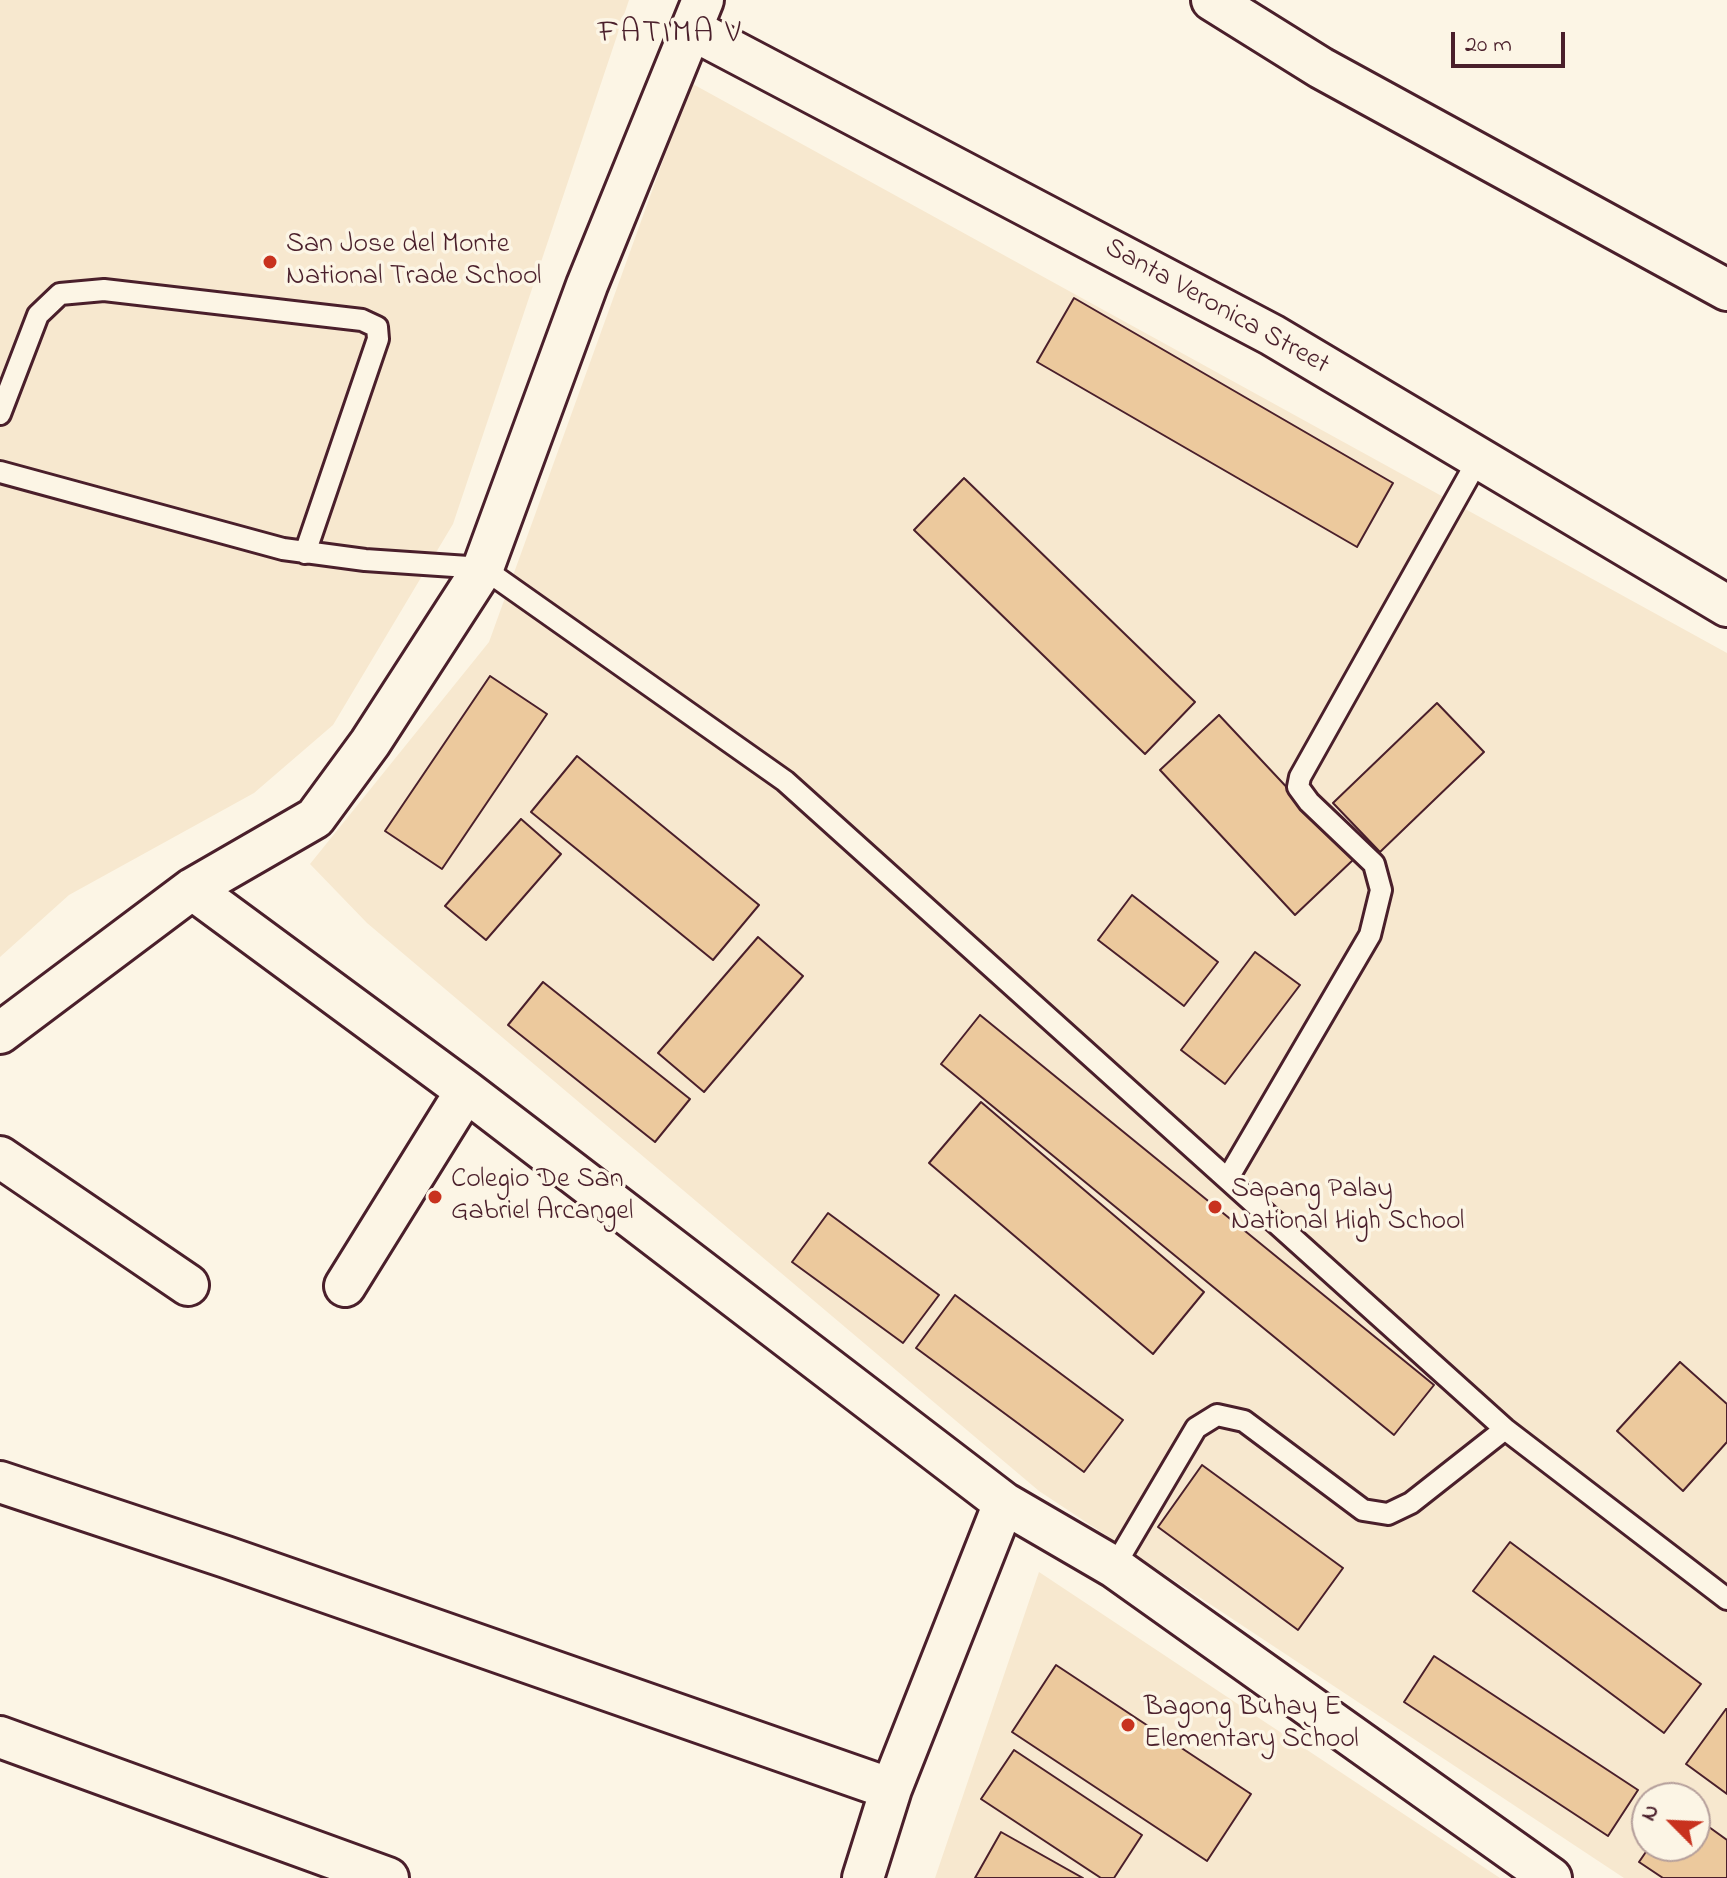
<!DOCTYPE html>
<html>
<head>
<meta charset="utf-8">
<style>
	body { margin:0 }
	#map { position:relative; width:1727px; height:1878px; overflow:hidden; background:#fcf5e5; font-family:"Indie Flower",sans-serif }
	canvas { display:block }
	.north { position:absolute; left:1631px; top:1782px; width:80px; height:80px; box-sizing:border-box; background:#fcf5e5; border:2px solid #b59f9b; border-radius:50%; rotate:294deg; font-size:22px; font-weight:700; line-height:32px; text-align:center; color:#4a1f2b }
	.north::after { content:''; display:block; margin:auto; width:28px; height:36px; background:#c8321e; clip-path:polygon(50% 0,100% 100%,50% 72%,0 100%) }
	.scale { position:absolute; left:1451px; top:32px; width:114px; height:36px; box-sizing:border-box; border:4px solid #4a1f2b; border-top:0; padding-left:10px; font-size:24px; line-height:28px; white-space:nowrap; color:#4a1f2b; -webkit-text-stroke:6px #fcf5e5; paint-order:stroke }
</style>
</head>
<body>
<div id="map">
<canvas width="1727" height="1878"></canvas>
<div class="north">N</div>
<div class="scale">20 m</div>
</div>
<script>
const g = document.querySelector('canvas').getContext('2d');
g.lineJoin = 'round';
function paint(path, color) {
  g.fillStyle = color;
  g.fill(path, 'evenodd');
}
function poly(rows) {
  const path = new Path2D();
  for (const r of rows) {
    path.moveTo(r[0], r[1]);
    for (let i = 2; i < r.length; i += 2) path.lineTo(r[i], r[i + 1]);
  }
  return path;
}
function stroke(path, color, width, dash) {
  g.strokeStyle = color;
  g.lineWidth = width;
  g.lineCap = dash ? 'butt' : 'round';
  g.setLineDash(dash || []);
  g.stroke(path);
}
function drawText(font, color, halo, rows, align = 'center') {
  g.font = font + ' "Indie Flower",sans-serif';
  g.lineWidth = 7;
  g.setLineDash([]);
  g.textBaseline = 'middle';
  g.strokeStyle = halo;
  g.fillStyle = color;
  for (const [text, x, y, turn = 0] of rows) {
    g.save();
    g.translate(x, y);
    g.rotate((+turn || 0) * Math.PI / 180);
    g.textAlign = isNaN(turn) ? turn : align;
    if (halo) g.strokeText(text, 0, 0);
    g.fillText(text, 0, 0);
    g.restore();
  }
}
paint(poly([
	[0,0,629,0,453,524,333,725,254,793,69,895,0,957],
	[691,83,1727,653,1727,1878,1624,1878,1039,1491,367,923,310,864,489,642],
	[1647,1798,1695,1798,1695,1846,1647,1846],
	[1039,1572,1500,1878,935,1878]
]), '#f7e8cf');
const building = poly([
	[1074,298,1393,483,1357,547,1037,362,1074,298],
	[964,478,1195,702,1145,754,914,530,964,478],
	[490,676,547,714,442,869,385,831,490,676],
	[1437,703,1484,752,1380,852,1333,803,1437,703],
	[1219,715,1354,859,1295,915,1160,770,1219,715],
	[577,756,759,905,713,960,531,812,577,756],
	[521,819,561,854,486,940,445,906,521,819],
	[1132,895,1218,962,1184,1006,1098,940,1132,895],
	[758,937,803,976,704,1092,658,1053,758,937],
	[1255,952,1300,985,1225,1084,1181,1050,1255,952],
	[543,982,690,1099,655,1142,508,1025,543,982],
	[980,1015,1434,1385,1394,1435,941,1064,980,1015],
	[981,1102,1204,1292,1153,1354,929,1163,981,1102],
	[828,1213,939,1295,903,1343,792,1262,828,1213],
	[955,1295,1123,1420,1084,1472,916,1348,955,1295],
	[1680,1362,1727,1404,1727,1442,1683,1491,1617,1431,1680,1362],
	[1202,1465,1343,1568,1298,1630,1158,1527,1202,1465],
	[1510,1542,1701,1684,1664,1733,1473,1591,1510,1542],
	[1434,1656,1638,1790,1608,1836,1404,1702,1434,1656],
	[1056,1665,1251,1794,1207,1861,1012,1732,1056,1665],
	[1726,1709,1727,1709,1727,1794,1686,1764,1726,1709],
	[1014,1750,1142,1835,1114,1878,1101,1878,981,1799,1014,1750],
	[1695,1817,1727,1840,1727,1878,1663,1878,1639,1862,1650,1846,1695,1846,1695,1817],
	[1001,1832,1083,1878,975,1878,1001,1832]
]);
paint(building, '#ecc99d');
stroke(building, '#4a1f2b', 2);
const service = poly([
	[0,414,38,315,60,294,104,290,362,320,377,327,378,339,305,553],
	[0,472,283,549,365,560,483,568,785,781,1505,1429,1727,1599],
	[1228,1178,1370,935,1381,890,1374,864,1309,802,1298,787,1300,777,1479,458],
	[1114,1567,1196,1428,1217,1415,1244,1421,1363,1510,1388,1514,1411,1503,1505,1429]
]);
const minor = poly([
	[1212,0,1321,68,1727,290],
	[693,30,1272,335,1727,606],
	[192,889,466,1091,1004,1503,1114,1567,1551,1878],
	[0,1033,192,889,315,818,370,743,483,568,587,285,703,0],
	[0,1157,188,1285],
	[345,1286,466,1091],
	[0,1482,226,1557,891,1789],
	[0,1737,388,1878],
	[863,1878,891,1789,1004,1503]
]);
stroke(service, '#4a1f2b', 26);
stroke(minor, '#4a1f2b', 46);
stroke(service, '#fcf5e5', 20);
stroke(minor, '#fcf5e5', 40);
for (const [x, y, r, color] of [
	[270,262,8,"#c8321e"],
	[435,1197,8,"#c8321e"],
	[1215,1207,8,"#c8321e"],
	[1128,1725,8,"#c8321e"]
]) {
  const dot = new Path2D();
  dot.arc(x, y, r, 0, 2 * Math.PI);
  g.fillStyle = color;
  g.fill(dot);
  stroke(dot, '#fcf5e5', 3);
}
drawText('28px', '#4a1f2b', '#fcf5e5', [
	["San Jose del Monte",286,246],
	["National Trade School",286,278],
	["Colegio De San",451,1181],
	["Gabriel Arcangel",451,1213],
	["Sapang Palay",1231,1191],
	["National High School",1231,1223],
	["Bagong Buhay E",1144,1709],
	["Elementary School",1144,1741]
], 'left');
drawText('28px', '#4a1f2b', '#fcf5e5', [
	["Santa Veronica Street",1216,308,29]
]);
g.letterSpacing = '2px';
drawText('32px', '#4a1f2b', '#fcf5e5', [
	["FATIMA V",670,36]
]);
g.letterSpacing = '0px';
</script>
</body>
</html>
